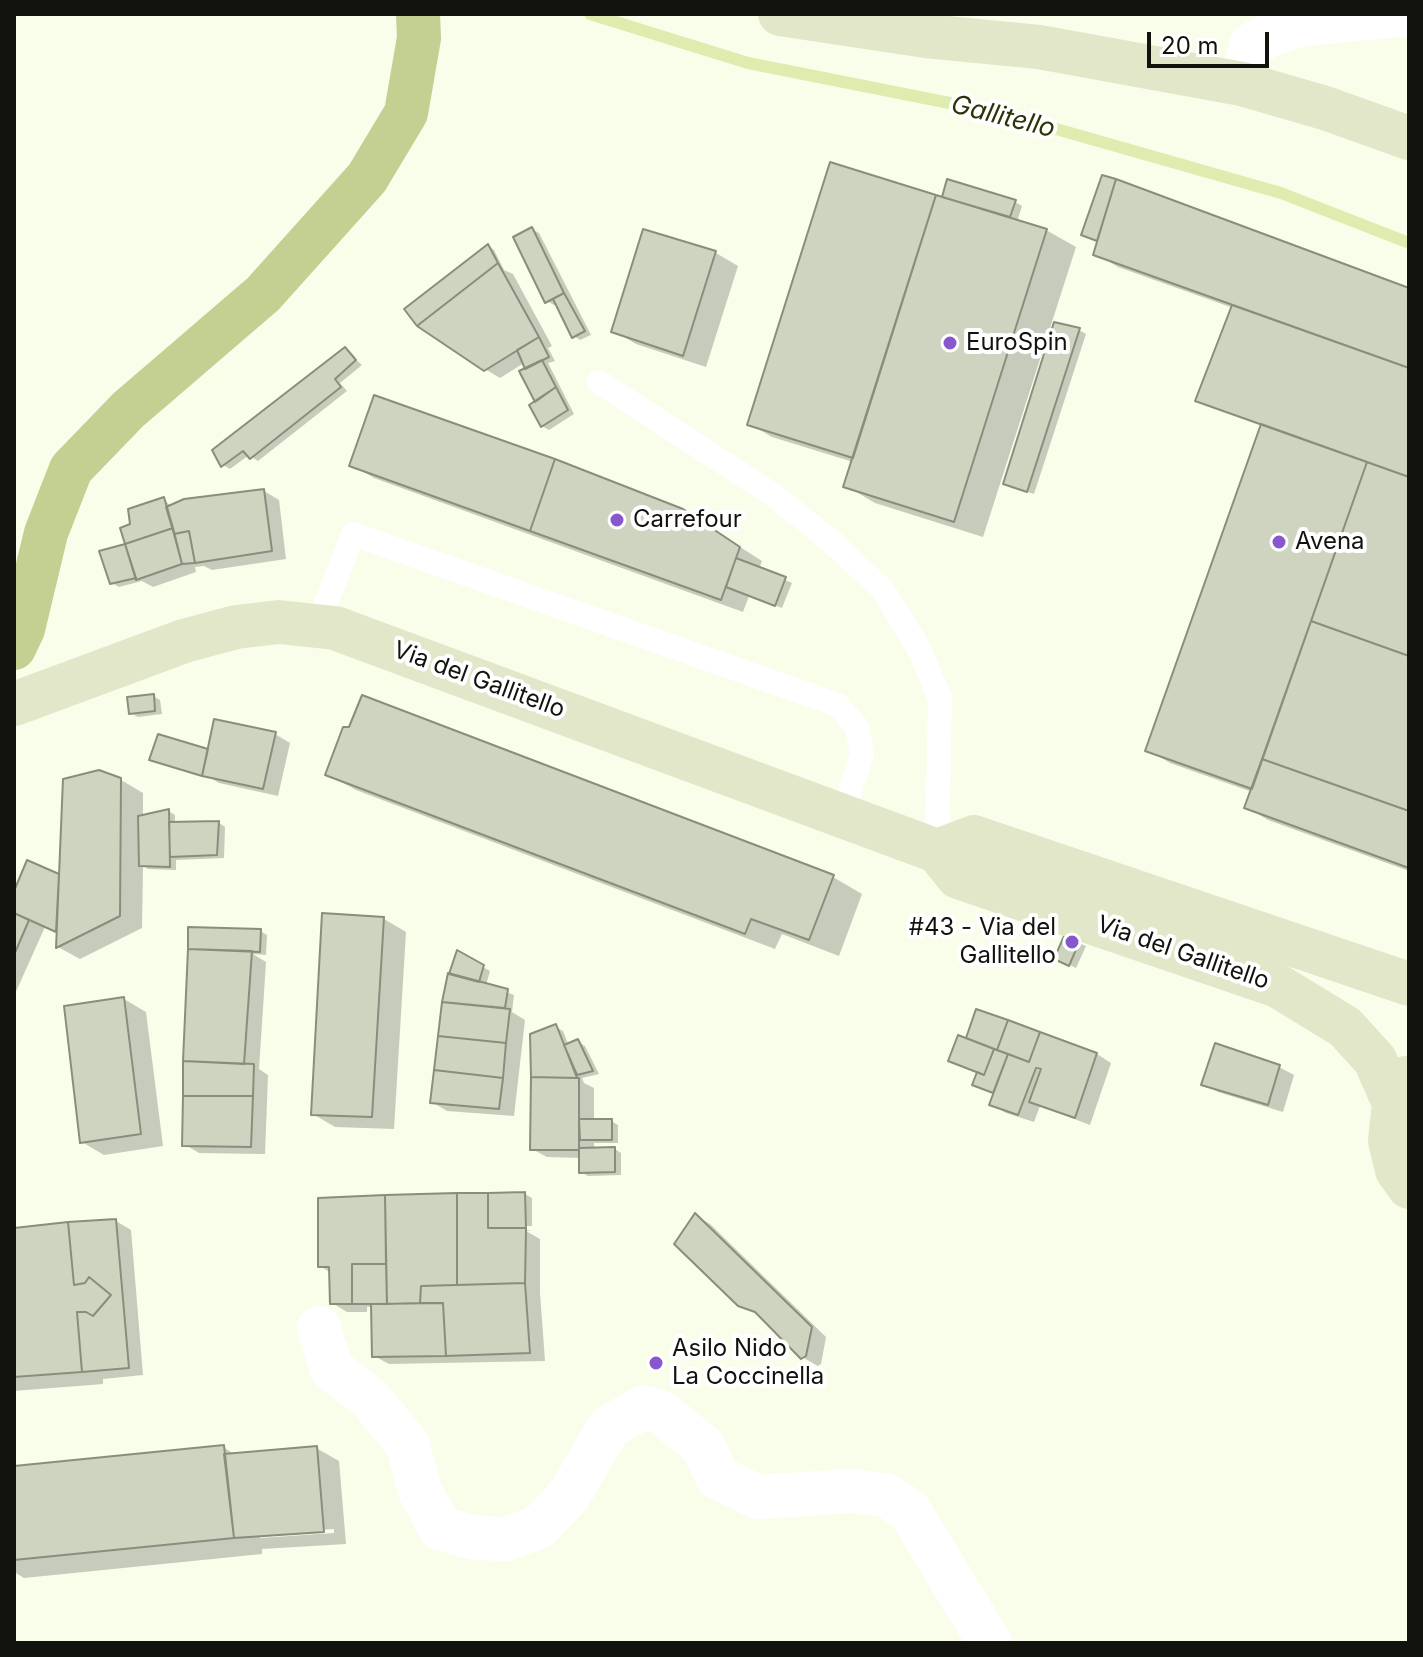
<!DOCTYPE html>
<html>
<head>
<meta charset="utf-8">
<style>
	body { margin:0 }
	#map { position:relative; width:1423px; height:1657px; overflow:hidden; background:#f9feea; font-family:Inter,sans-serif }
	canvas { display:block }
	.frame { position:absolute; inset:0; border:16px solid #12130d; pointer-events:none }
	.scale { position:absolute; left:1147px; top:32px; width:122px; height:36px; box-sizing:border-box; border:4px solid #12130d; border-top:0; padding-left:10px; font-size:24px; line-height:28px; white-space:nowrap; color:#12130d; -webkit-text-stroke:6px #fff; paint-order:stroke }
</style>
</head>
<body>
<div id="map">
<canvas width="1423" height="1657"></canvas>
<div class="frame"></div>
<div class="scale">20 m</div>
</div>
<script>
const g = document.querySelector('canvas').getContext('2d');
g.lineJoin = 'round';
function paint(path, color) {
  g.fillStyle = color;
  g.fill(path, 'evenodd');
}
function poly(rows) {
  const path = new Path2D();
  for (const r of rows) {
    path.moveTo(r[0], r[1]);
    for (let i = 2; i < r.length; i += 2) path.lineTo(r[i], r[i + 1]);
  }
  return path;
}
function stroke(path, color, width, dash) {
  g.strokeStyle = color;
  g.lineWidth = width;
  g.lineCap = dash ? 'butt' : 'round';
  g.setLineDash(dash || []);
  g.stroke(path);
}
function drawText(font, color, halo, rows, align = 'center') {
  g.font = font + ' Inter,sans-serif';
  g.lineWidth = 8;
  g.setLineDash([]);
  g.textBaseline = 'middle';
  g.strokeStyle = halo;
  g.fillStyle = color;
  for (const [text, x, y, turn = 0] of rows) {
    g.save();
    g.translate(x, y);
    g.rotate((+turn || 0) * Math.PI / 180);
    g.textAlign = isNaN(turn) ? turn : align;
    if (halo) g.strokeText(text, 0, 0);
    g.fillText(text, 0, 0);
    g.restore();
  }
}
paint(poly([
	[1103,177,1409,290,1409,871,1268,820,1246,807,1252,792,1170,763,1148,750,1262,425,1197,400,1233,308,1118,267,1096,254,1099,241,1090,238],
	[943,199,1015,202,1022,206,1017,222,1046,230,1076,247,983,537,875,503,846,486,853,462,772,437,750,424],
	[532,229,539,233,591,335,580,340,574,336,558,304,554,305,547,301],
	[644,232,716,253,738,266,706,367,636,344,614,331],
	[488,246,494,250,504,270,513,274,552,346,548,348,555,361,548,363,574,414,549,430,542,426,524,363,500,378,485,369],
	[1079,330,1086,334,1034,494,1013,487],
	[345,350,362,365,340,383,347,391,258,461,249,455,230,469,223,465],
	[352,465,682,510,762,561,759,569,792,583,782,608,749,596,743,612,374,478],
	[264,491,279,500,286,559,212,570,204,566,195,567,196,572,153,587,142,581,119,587,112,583,128,545,164,500,172,507],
	[153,696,160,700,162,714,138,717,131,713],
	[350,729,833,877,862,894,839,956,782,934,775,949,356,790,327,774],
	[275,734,290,743,278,796,219,783,209,777,152,759,209,752],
	[121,780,143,793,143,817,168,811,175,815,175,824,219,823,225,827,224,858,176,860,176,870,148,869,143,866,142,928,80,959,58,947,58,933,45,927,14,996,14,897,28,863,61,877],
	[384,919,406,932,394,1129,335,1127,313,1114],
	[260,931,267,935,266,955,253,954,266,962,259,1069,268,1075,265,1154,199,1153,184,1144,190,949],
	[1065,938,1086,946,1076,968,1057,958],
	[458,953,490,971,486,985,514,995,512,1012,525,1020,514,1116,447,1111,432,1102,444,1003,450,974],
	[124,999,146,1012,163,1146,104,1155,82,1142],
	[977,1012,1097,1054,1111,1063,1090,1125,1040,1106,1034,1122,1006,1113,991,1104,995,1093,981,1088,979,1073,967,1041],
	[1027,1063,1046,1070,1046,1072,1026,1067],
	[556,1027,563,1031,569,1046,578,1042,585,1046,599,1074,582,1078,584,1083,594,1088,594,1121,611,1121,618,1125,618,1143,594,1143,594,1150,615,1149,621,1153,621,1175,588,1176,581,1172,581,1158,547,1157,532,1149],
	[1279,1067,1294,1075,1283,1112,1218,1092,1204,1084],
	[525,1194,532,1198,532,1226,503,1226,503,1230,532,1230,526,1231,540,1239,540,1293,545,1361,389,1364,374,1356,373,1307,367,1307,367,1312,347,1312,332,1303,331,1273,320,1266,320,1199],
	[695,1215,710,1224,826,1337,821,1364,818,1366,802,1357,761,1316,740,1305],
	[116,1221,131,1230,143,1375,103,1379,103,1384,14,1391,14,1230],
	[223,1447,236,1455,316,1448,339,1461,346,1544,262,1549,262,1554,24,1578,14,1572,14,1468],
	[334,1529,334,1533,260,1538,260,1534]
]), '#0003');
stroke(poly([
	[590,14,748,63,1000,113,1281,193,1409,243]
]), '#deecaf', 12);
const building = poly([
	[830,162,936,195,853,458,747,425,830,162],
	[1102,175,1116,179,1097,241,1081,235,1102,175],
	[947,179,1016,200,1010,217,942,197,947,179],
	[1116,179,1409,288,1409,368,1093,255,1116,179],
	[936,195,1047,229,954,522,843,487,936,195],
	[532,227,564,293,545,303,513,237,532,227],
	[643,229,716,251,683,356,611,332,643,229],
	[488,244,498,263,417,326,404,309,488,244],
	[498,263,539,337,484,371,417,326,498,263],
	[564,293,585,331,572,338,553,299,564,293],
	[1232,305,1409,368,1409,477,1195,401,1232,305],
	[1054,322,1080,328,1027,492,1003,484,1054,322],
	[539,337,549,357,525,369,517,350,539,337],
	[345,347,356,360,335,379,341,387,250,459,243,451,221,467,212,450,345,347],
	[542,360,556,387,535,402,519,371,542,360],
	[556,387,568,410,541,427,529,405,556,387],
	[374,395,555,459,530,531,349,466,374,395],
	[1261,424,1367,462,1252,789,1145,751,1261,424],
	[555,459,683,509,740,547,721,600,530,531,555,459],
	[1367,462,1409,477,1409,656,1311,621,1367,462],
	[264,489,272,551,195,563,189,531,174,534,166,507,184,499,264,489],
	[164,497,173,528,125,544,120,528,130,524,128,509,164,497],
	[173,528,182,564,136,580,125,544,173,528],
	[189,531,195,563,182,564,174,534,189,531],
	[125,544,136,578,110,584,99,551,125,544],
	[736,558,786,577,775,606,726,587,736,558],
	[1311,621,1409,656,1409,811,1262,759,1311,621],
	[154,694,155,711,129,714,127,697,154,694],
	[362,695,834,875,809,940,751,919,745,934,325,775,343,727,349,727,362,695],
	[214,719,276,732,263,789,202,776,214,719],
	[158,734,208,749,202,776,149,760,158,734],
	[1262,759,1409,811,1409,868,1244,808,1262,759],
	[99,770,121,778,120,916,56,948,63,779,99,770],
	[169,809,170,867,139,866,138,816,169,809],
	[219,821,217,855,170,857,169,822,219,821],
	[27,860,59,874,56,932,14,913,14,891,27,860],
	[14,913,29,920,14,955,14,913],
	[322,913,384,917,372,1117,311,1115,322,913],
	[188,927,261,929,260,952,188,949,188,927],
	[1064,936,1080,940,1069,966,1054,959,1064,936],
	[188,949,252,951,244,1064,183,1061,188,949],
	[457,950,484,965,479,982,449,974,457,950],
	[448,973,508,989,505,1008,442,1002,448,973],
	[124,997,141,1134,80,1143,64,1006,124,997],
	[442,1002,510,1009,506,1043,438,1036,442,1002],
	[976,1009,1008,1020,997,1050,966,1038,976,1009],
	[1008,1020,1040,1032,1029,1062,997,1050,1008,1020],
	[556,1024,577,1078,531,1077,530,1034,556,1024],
	[1040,1032,1097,1053,1075,1118,1029,1102,1041,1069,1036,1068,1018,1115,989,1105,1008,1054,1029,1062,1040,1032],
	[958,1035,994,1049,984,1075,948,1061,958,1035],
	[438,1036,506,1043,503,1078,434,1070,438,1036],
	[578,1039,593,1071,577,1075,564,1045,578,1039],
	[1215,1043,1280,1065,1268,1105,1201,1085,1215,1043],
	[994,1049,1008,1054,993,1093,972,1085,977,1072,984,1075,994,1049],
	[183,1061,254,1064,253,1096,183,1096,183,1061],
	[434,1070,503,1078,499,1109,430,1103,434,1070],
	[531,1077,579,1078,579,1150,530,1150,531,1077],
	[183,1096,253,1096,251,1147,182,1146,183,1096],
	[579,1119,612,1119,612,1140,580,1140,579,1119],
	[615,1147,615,1172,579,1173,579,1148,615,1147],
	[525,1192,526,1228,488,1228,488,1193,525,1192],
	[457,1193,488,1193,488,1228,526,1228,525,1283,457,1285,457,1193],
	[457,1193,457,1285,421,1286,420,1303,387,1304,385,1195,457,1193],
	[385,1195,386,1264,352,1264,352,1304,330,1304,329,1267,318,1267,318,1198,385,1195],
	[695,1213,812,1327,806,1356,801,1359,755,1312,738,1306,674,1244,695,1213],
	[116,1219,129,1368,82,1372,77,1312,86,1312,93,1316,111,1295,89,1277,85,1283,74,1285,68,1222,116,1219],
	[68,1222,74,1285,85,1283,89,1277,111,1295,93,1316,86,1312,77,1312,82,1372,14,1377,14,1228,68,1222],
	[352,1264,386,1264,387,1304,352,1304,352,1264],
	[525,1283,530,1353,446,1356,443,1303,420,1303,421,1286,525,1283],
	[443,1303,446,1356,372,1357,371,1304,443,1303],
	[224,1445,234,1538,14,1560,14,1466,224,1445],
	[317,1446,324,1532,234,1538,224,1454,317,1446]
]);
paint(building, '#cfd4c1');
stroke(building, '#898e7c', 2);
stroke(poly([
	[599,382,772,494,832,542,883,590,918,647,940,698,937,851],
	[317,626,353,534,838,705,857,727,862,754,842,816]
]), '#fff', 24);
stroke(poly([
	[1242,84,1251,45,1271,34,1302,24,1409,14],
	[319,1328,331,1368,370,1399,407,1443,420,1491,440,1528,475,1538,505,1539,539,1527,570,1494,609,1427,644,1407,661,1412,704,1447,717,1477,758,1497,851,1491,885,1495,909,1510,990,1643]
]), '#fff', 44);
stroke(poly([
	[780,14,926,36,1039,47,1242,84,1325,108,1409,138],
	[14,704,184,641,236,627,279,622,335,628,937,851,958,877,1278,986,1345,1027,1375,1060,1394,1103],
	[937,851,974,837,1409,984],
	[1406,1078,1394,1103,1390,1141,1397,1170,1409,1187]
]), '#e1e7c8', 44);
stroke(poly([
	[14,648,23,629,46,533,71,469,128,410,263,294,367,178,406,113,419,38,418,14]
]), '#c4cf92', 44);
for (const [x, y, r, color] of [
	[950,343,8,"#8757d0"],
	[617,520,8,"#8757d0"],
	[1279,542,8,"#8757d0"],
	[1072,942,8,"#8757d0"],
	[656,1363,8,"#8757d0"]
]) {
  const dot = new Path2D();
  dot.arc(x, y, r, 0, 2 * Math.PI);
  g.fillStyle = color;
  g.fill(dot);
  stroke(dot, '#fff', 3);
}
drawText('24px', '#12130d', '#fff', [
	["EuroSpin",966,343],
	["Carrefour",633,520],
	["Avena",1295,542],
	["#43 - Via del",1056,928,"right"],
	["Gallitello",1056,956,"right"],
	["Asilo Nido",672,1349],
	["La Coccinella",672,1377]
], 'left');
drawText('24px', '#12130d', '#fff', [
	["Via del Gallitello",479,680,20],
	["Via del Gallitello",1183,953,19]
]);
drawText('italic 26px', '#2c3406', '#fff', [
	["Gallitello",1003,117,14]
]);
</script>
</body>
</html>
